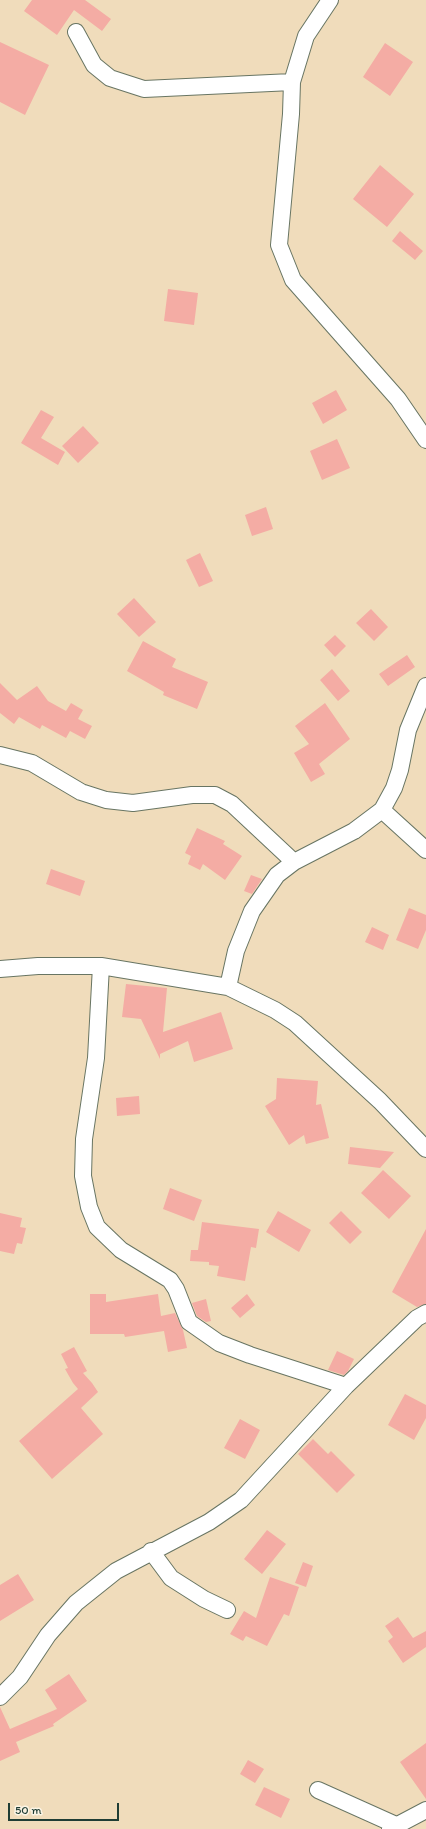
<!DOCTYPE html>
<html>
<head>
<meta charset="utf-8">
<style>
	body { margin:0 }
	#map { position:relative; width:426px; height:1829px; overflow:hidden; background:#f0dcbb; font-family:Itim,sans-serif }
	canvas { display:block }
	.scale { position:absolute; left:8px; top:1803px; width:111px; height:18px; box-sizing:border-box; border:2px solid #1f3d34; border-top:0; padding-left:5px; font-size:12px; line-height:14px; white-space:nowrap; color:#1f3d34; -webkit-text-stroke:3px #fcf5e5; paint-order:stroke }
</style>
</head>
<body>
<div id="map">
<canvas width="426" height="1829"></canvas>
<div class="scale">50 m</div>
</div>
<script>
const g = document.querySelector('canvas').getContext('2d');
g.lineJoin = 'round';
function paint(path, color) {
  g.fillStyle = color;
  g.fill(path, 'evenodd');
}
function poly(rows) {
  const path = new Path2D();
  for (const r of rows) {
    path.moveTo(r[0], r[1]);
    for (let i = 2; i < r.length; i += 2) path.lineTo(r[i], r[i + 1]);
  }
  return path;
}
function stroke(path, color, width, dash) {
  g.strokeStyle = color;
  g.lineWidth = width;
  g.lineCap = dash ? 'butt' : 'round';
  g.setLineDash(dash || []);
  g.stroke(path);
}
paint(poly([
	[32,0,85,0,111,19,102,31,74,10,57,35,24,11],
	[0,42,49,65,25,115,0,102],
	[385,43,413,62,390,96,363,77],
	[380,165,414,194,387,227,353,199],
	[400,231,423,251,415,260,392,241],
	[168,289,198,293,194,325,164,321],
	[336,390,347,410,323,424,312,403],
	[41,410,54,417,41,438,65,452,58,465,21,443],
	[83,426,99,443,78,463,62,446],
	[337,439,350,468,322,480,310,451],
	[266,507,273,529,252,536,245,515],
	[200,553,213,581,199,587,186,560],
	[134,598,156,622,139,637,117,614],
	[371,609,388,627,374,641,356,623],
	[335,635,346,646,335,657,324,645],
	[143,641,176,659,172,667,208,682,197,709,163,695,164,692,127,671],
	[407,655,415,667,388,686,379,674],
	[332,669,350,691,338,701,320,680],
	[0,683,17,700,37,686,48,701,66,711,71,703,83,710,78,719,92,726,85,739,70,731,66,738,42,725,40,729,19,717,14,724,0,713],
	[325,703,350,739,319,764,325,774,311,782,294,753,309,744,295,726],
	[197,828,225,841,223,844,242,856,225,880,203,864,200,870,188,864,191,856,185,853],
	[51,869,85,881,80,896,46,884],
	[251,875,262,879,252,894,244,891],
	[409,908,426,915,426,930,418,949,396,940],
	[372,927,389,935,383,950,365,942],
	[126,984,167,988,163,1032,221,1012,233,1049,194,1062,188,1041,160,1054,160,1059,141,1019,122,1017],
	[277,1078,318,1081,316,1105,321,1104,329,1138,306,1144,304,1135,289,1145,265,1106,276,1099],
	[139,1096,140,1114,117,1116,116,1098],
	[350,1147,394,1152,380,1168,348,1164],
	[383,1170,411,1196,389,1219,361,1193],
	[170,1188,202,1200,194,1221,163,1209],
	[278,1211,311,1230,299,1252,266,1232],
	[341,1211,362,1232,350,1244,329,1223],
	[0,1213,22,1218,20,1227,26,1228,22,1244,17,1243,14,1254,0,1251],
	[202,1222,259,1229,256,1248,251,1247,245,1281,217,1276,219,1266,209,1265,209,1262,190,1261,191,1250,198,1250],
	[426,1229,426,1304,417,1307,392,1292],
	[90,1294,106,1294,106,1302,158,1294,161,1316,175,1313,183,1330,187,1348,168,1352,164,1331,125,1337,124,1334,90,1334],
	[247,1294,255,1305,240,1318,231,1308],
	[206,1299,211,1321,206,1322,197,1316,192,1303],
	[74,1347,87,1371,83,1373,92,1383,98,1392,81,1408,103,1434,52,1479,19,1441,78,1389,73,1383,65,1369,68,1368,61,1354],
	[337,1351,354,1359,348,1371,344,1375,328,1370],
	[405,1394,426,1405,426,1418,414,1440,388,1425],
	[240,1419,260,1430,245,1459,224,1448],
	[313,1439,328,1454,331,1451,355,1475,337,1493,298,1454],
	[267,1530,286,1544,262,1574,244,1559],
	[303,1562,313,1566,306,1587,295,1583],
	[18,1574,34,1600,0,1621,0,1585],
	[270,1577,299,1587,289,1616,284,1614,267,1646,246,1636,243,1641,230,1634,244,1611,256,1618],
	[398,1617,413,1638,426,1631,426,1647,403,1663,388,1641,393,1637,385,1626],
	[69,1674,87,1701,53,1724,54,1726,16,1742,20,1752,0,1761,0,1707,10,1729,57,1709,45,1690],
	[426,1743,426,1799,400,1762],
	[248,1760,264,1769,255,1783,240,1774],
	[264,1787,290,1799,281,1818,255,1805]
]), '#f4aca4');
const minor = poly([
	[330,0,306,36,292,82,291,114,279,245,293,280,398,399,426,440],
	[76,32,94,65,110,78,144,89,292,82],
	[0,755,32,763,81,792,106,800,133,803,192,795,215,795,232,804,294,862],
	[382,810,426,850],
	[101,966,96,1058,84,1139,83,1176,89,1207,97,1227,121,1250,170,1280,176,1289,189,1322,219,1343,250,1355,346,1386],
	[0,969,38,966,101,966,228,987,275,1010,295,1023,380,1101,426,1149],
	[228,987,236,951,252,911,277,875,294,862,354,831,382,810,394,788,400,770,408,730,426,686],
	[151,1551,171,1578,204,1599,227,1610],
	[0,1697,20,1677,48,1635,76,1603,116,1571,209,1522,241,1500,346,1386,417,1318,426,1313],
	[318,1790,396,1825],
	[390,1829,426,1810]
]);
stroke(minor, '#687563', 18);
stroke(minor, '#fff', 16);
</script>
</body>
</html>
